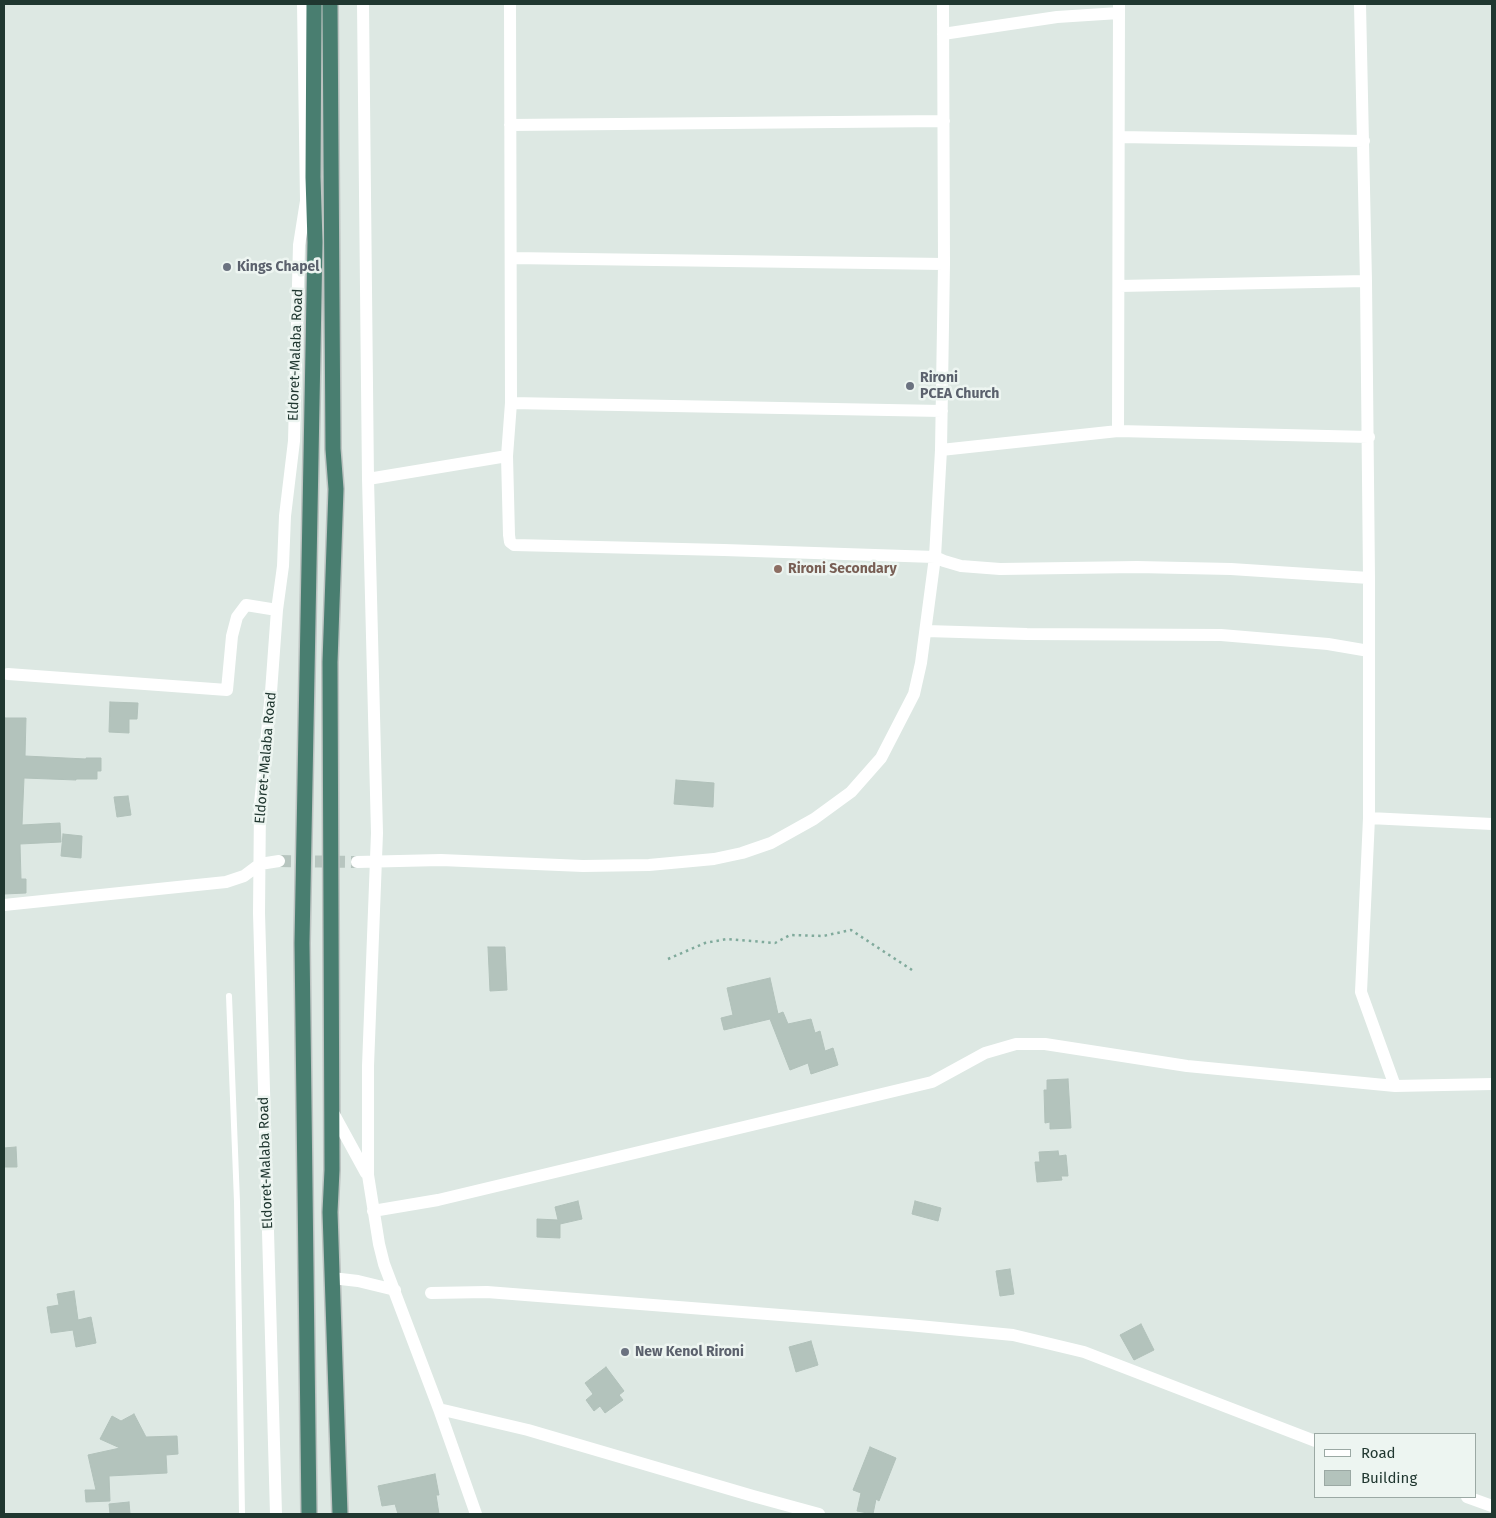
<!DOCTYPE html>
<html>
<head>
<meta charset="utf-8">
<style>
	body { margin:0 }
	#map { position:relative; width:1496px; height:1518px; overflow:hidden; background:#dde8e3; font-family:"Fira Sans",sans-serif }
	canvas { display:block }
	.frame { position:absolute; inset:0; border:5px solid #203730; pointer-events:none }
	.legend { position:absolute; left:1314px; top:1433px; width:162px; height:65px; box-sizing:border-box; background:#edf5f1; border:1px solid #9ba9a4; margin:0; padding:6px 9px; list-style:none; font-size:15px; color:#203730 }
	.legend li { display:flex; align-items:center; gap:10px; height:25px }
	.legend b { width:25px; border:1px solid #9ba9a4 }
</style>
</head>
<body>
<div id="map">
<canvas width="1496" height="1518"></canvas>
<div class="frame"></div>
<ul class="legend">
<li><b style="height:6px;background:#fff"></b>Road</li>
<li><b style="height:14px;background:#b3c3bc"></b>Building</li>
</ul>
</div>
<script>
const g = document.querySelector('canvas').getContext('2d');
g.lineJoin = 'round';
function paint(path, color) {
  g.fillStyle = color;
  g.fill(path, 'evenodd');
}
function poly(rows) {
  const path = new Path2D();
  for (const r of rows) {
    path.moveTo(r[0], r[1]);
    for (let i = 2; i < r.length; i += 2) path.lineTo(r[i], r[i + 1]);
  }
  return path;
}
function stroke(path, color, width, dash) {
  g.strokeStyle = color;
  g.lineWidth = width;
  g.lineCap = dash ? 'butt' : 'round';
  g.setLineDash(dash || []);
  g.stroke(path);
}
function drawText(font, color, halo, rows, align = 'center') {
  g.font = font + ' "Fira Sans",sans-serif';
  g.lineWidth = 5;
  g.setLineDash([]);
  g.textBaseline = 'middle';
  g.strokeStyle = halo;
  g.fillStyle = color;
  for (const [text, x, y, turn = 0] of rows) {
    g.save();
    g.translate(x, y);
    g.rotate((+turn || 0) * Math.PI / 180);
    g.textAlign = isNaN(turn) ? turn : align;
    if (halo) g.strokeText(text, 0, 0);
    g.fillText(text, 0, 0);
    g.restore();
  }
}
const building = poly([
	[110,702,138,703,137,719,129,719,129,733,109,732,110,702],
	[5,718,26,718,25,756,86,759,86,758,101,758,101,771,97,771,97,779,76,779,76,780,24,778,22,825,60,823,61,842,20,844,21,879,26,879,26,893,4,894,5,718],
	[676,780,714,783,713,807,674,804,676,780],
	[128,796,131,815,117,817,114,797,128,796],
	[63,834,82,836,81,858,61,856,63,834],
	[488,947,505,947,507,990,490,991,488,947],
	[770,978,778,1014,783,1012,788,1024,811,1019,815,1033,820,1031,825,1051,833,1048,838,1065,811,1074,808,1063,790,1070,770,1019,724,1030,721,1018,733,1015,727,988,770,978],
	[1068,1079,1071,1128,1050,1129,1050,1122,1045,1123,1044,1090,1047,1090,1047,1080,1068,1079],
	[16,1147,17,1167,4,1167,4,1148,16,1147],
	[1058,1151,1059,1156,1066,1155,1068,1176,1061,1176,1062,1180,1037,1182,1035,1162,1040,1162,1039,1152,1058,1151],
	[578,1201,582,1219,560,1224,560,1238,537,1237,537,1219,558,1220,555,1207,578,1201],
	[915,1201,941,1208,938,1221,912,1214,915,1201],
	[1010,1269,1014,1294,1000,1296,996,1271,1010,1269],
	[74,1291,78,1320,91,1317,96,1343,76,1347,73,1330,51,1333,47,1307,59,1305,57,1294,74,1291],
	[1141,1324,1154,1350,1134,1360,1120,1335,1141,1324],
	[811,1341,818,1365,796,1372,789,1347,811,1341],
	[606,1367,624,1391,619,1395,623,1400,605,1413,600,1406,594,1411,586,1400,593,1394,585,1383,606,1367],
	[134,1414,146,1437,177,1436,178,1454,166,1455,167,1473,109,1476,110,1501,86,1502,85,1490,96,1490,88,1455,120,1448,100,1439,112,1416,121,1421,134,1414],
	[870,1447,896,1458,879,1501,876,1499,873,1514,857,1511,861,1493,853,1490,870,1447],
	[435,1474,439,1495,436,1495,439,1514,398,1514,395,1504,382,1506,378,1486,435,1474],
	[129,1502,130,1514,110,1514,109,1504,129,1502]
]);
paint(building, '#b3c3bc');
stroke(building, '#b1c1ba', 1);
stroke(poly([
	[279,861,357,862]
]), '#b7c5bf', 12, [12, 6]);
const trunk = poly([
	[330,4,333,449,336,489,330,662,332,1170,330,1212,340,1514],
	[309,1514,302,943,315,242,313,177,314,4]
]);
stroke(trunk, '#bcc3c1', 18);
stroke(poly([
	[668,959,705,943,727,939,775,943,790,935,823,936,851,930,912,970]
]), '#80aa9c', 2.5, [2.5, 4]);
stroke(poly([
	[229,996,237,1202,242,1514]
]), '#fff', 6);
stroke(poly([
	[363,4,368,479,377,833,368,1066,368,1175,379,1244,384,1264,439,1409,476,1514],
	[510,4,511,403,507,456,509,535,510,542,514,545,724,550,935,557,944,561,961,566,1000,569,1137,567,1231,569,1369,578],
	[1360,4,1366,281,1369,578,1369,818,1361,992,1395,1086],
	[943,34,1057,17,1119,13],
	[510,125,944,121],
	[1119,137,1364,141],
	[511,258,944,264],
	[1119,286,1366,281],
	[511,403,942,411],
	[1118,431,1369,437],
	[941,450,1118,431,1119,4],
	[368,479,507,456],
	[926,631,1027,634,1221,635,1328,644,1369,651],
	[8,674,227,690,232,636,237,617,246,605,277,610],
	[1369,818,1492,824],
	[357,862,441,860,583,866,649,865,714,859,742,853,771,843,814,819,851,792,881,758,914,694,921,663,935,557,941,450,944,264,943,4],
	[4,905,226,882,244,876,260,864,279,861],
	[331,1109,366,1173],
	[373,1211,438,1200,932,1082,985,1053,1016,1044,1045,1044,1187,1066,1395,1086,1492,1084],
	[332,1278,358,1281,395,1290],
	[431,1293,487,1292,908,1325,1013,1335,1084,1352,1315,1441],
	[439,1409,528,1430,753,1496,819,1514],
	[1467,1497,1492,1506],
	[276,1514,259,913,260,804,271,692,277,610,283,566,285,516,294,441,299,245,306,201,303,4]
]), '#fff', 12);
stroke(trunk, '#497e70', 15);
for (const [x, y, r, color] of [
	[227,267,5,"#6b7280"],
	[910,386,5,"#6b7280"],
	[778,569,5,"#8d6e63"],
	[625,1352,5,"#6b7280"]
]) {
  const dot = new Path2D();
  dot.arc(x, y, r, 0, 2 * Math.PI);
  g.fillStyle = color;
  g.fill(dot);
  stroke(dot, '#edf5f1', 2);
}
drawText('bold 14px', '#5b616d', '#edf5f1', [
	["Kings Chapel",237,267],
	["Rironi",920,378],
	["PCEA Church",920,394],
	["New Kenol Rironi",635,1352]
], 'left');
drawText('14px', '#203730', '#edf5f1', [
	["Eldoret-Malaba Road",296,355,-88],
	["Eldoret-Malaba Road",266,758,-85],
	["Eldoret-Malaba Road",266,1163,-92]
]);
drawText('bold 14px', '#785e54', '#edf5f1', [
	["Rironi Secondary",788,569]
], 'left');
</script>
</body>
</html>
